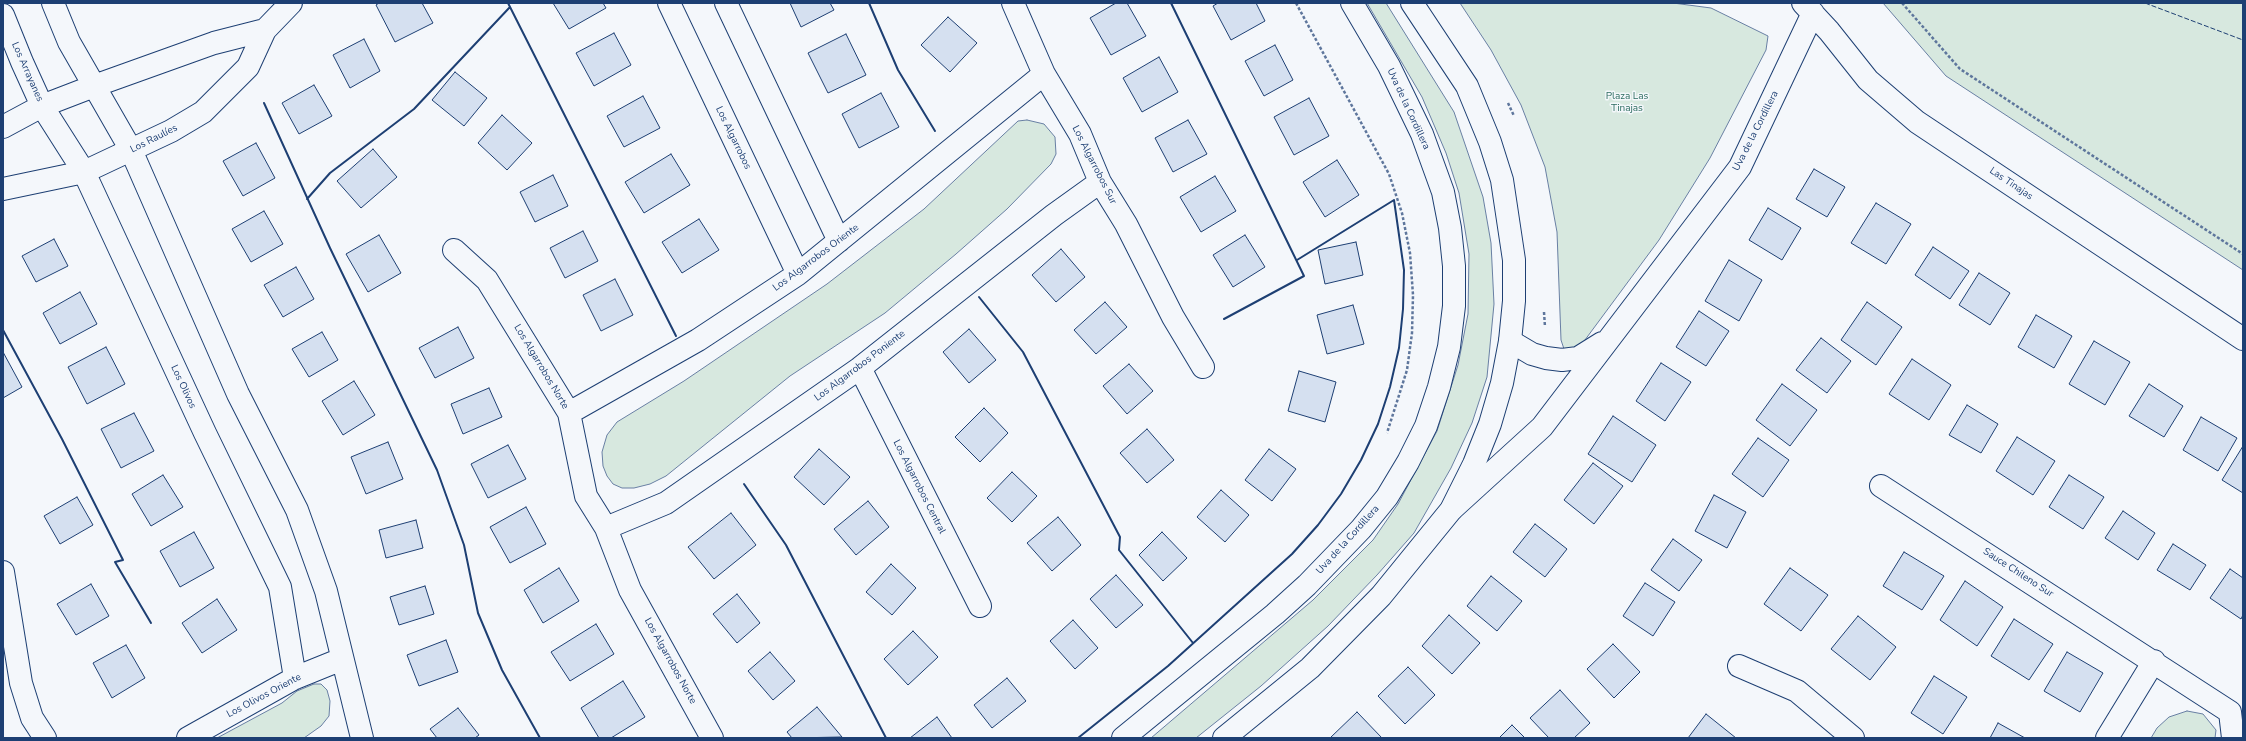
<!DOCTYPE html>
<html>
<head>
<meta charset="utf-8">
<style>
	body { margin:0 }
	#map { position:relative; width:2246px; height:741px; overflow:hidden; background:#f4f7fb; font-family:"Nunito Sans",sans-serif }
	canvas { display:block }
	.frame { position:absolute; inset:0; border:4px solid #1d3f73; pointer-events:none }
</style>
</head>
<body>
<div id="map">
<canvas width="2246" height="741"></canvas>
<div class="frame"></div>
</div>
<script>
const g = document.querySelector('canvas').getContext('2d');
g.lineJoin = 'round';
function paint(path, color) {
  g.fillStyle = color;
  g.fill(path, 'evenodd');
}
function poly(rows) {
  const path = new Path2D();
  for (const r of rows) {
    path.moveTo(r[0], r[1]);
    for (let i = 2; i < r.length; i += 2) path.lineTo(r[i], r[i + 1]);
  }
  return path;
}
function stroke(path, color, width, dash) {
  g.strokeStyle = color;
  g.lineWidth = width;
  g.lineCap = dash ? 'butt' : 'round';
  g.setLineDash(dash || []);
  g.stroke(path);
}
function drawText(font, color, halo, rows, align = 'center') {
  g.font = font + ' "Nunito Sans",sans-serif';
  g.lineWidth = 3;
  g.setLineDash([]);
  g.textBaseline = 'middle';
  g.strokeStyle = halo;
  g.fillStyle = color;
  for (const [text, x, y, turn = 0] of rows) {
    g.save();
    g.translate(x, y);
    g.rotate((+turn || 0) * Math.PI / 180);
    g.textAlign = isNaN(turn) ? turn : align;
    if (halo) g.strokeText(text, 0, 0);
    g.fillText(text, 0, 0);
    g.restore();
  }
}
const green = poly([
	[1367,3,1386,3,1454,112,1483,197,1491,243,1494,304,1487,377,1472,423,1451,468,1414,533,1377,575,1328,626,1261,686,1196,738,1151,738,1313,600,1373,540,1398,504,1437,431,1458,365,1468,314,1469,254,1459,193,1446,153,1422,97,1367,3],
	[1460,3,1673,3,1711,8,1768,36,1766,50,1710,158,1659,240,1579,348,1564,349,1561,340,1557,232,1545,167,1521,105,1491,50,1460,3],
	[1883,3,2243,3,2243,270,1946,76,1883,3],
	[1027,120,1044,124,1055,137,1056,154,1051,164,1007,209,956,254,885,313,790,376,666,476,650,484,634,488,622,488,613,484,607,476,603,466,602,452,607,435,617,422,684,381,827,284,924,209,1018,121,1027,120],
	[314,684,321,684,327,690,330,701,329,716,321,726,304,738,217,738,282,703,297,691,314,684],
	[2187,711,2203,714,2216,730,2215,738,2151,738,2157,728,2169,717,2187,711]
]);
paint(green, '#d7e8df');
stroke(green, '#687fa3', 1);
const building = poly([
	[379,3,422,3,433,23,395,42,376,5,379,3],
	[553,3,603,3,606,8,569,29,553,3],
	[790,3,830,3,834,10,801,27,790,3],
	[1116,3,1127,3,1146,36,1111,55,1090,18,1116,3],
	[1218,3,1256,3,1265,21,1231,40,1213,6,1218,3],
	[948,17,977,43,950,72,921,45,948,17],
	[614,33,631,65,594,86,576,53,614,33],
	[846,34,866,75,828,93,808,53,846,34],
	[364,39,380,71,350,88,333,55,364,39],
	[1275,45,1293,80,1264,96,1245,61,1275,45],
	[1159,57,1178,92,1142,112,1123,78,1159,57],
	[455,72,487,98,464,126,432,100,455,72],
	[314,85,332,116,299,134,282,103,314,85],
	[881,93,899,127,859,148,842,114,881,93],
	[643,96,660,128,624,147,607,116,643,96],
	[1309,98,1329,136,1294,155,1274,117,1309,98],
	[502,115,532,143,507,170,478,143,502,115],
	[1188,120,1207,154,1173,172,1155,138,1188,120],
	[256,143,275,178,243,196,223,161,256,143],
	[373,149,397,177,361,208,337,181,373,149],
	[671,154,690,185,644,213,625,182,671,154],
	[1337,160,1359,195,1325,217,1303,182,1337,160],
	[1814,169,1845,187,1827,217,1796,199,1814,169],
	[553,175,568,206,535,222,520,192,553,175],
	[1215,176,1236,211,1201,232,1180,197,1215,176],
	[1876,203,1911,224,1886,264,1851,243,1876,203],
	[1768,208,1801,228,1782,260,1749,240,1768,208],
	[264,211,283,244,251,262,232,229,264,211],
	[699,219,719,250,682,273,662,242,699,219],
	[583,231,598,261,565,278,550,248,583,231],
	[379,235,401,273,368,292,346,254,379,235],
	[1245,235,1265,267,1233,287,1213,255,1245,235],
	[54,239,68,266,36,282,22,256,54,239],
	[1356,242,1363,275,1325,284,1318,250,1356,242],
	[1933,247,1969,271,1950,299,1915,275,1933,247],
	[1061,249,1085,277,1056,302,1032,275,1061,249],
	[1729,260,1762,280,1739,321,1705,301,1729,260],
	[296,267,314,299,283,317,264,285,296,267],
	[1979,273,2010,293,1990,325,1959,305,1979,273],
	[615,279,633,315,601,331,583,295,615,279],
	[80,292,97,324,60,344,43,313,80,292],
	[1105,302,1127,327,1096,354,1074,330,1105,302],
	[1867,302,1902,327,1876,365,1841,340,1867,302],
	[1353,305,1364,344,1327,354,1317,315,1353,305],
	[1699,311,1729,331,1706,366,1676,347,1699,311],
	[2036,315,2072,336,2054,368,2018,347,2036,315],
	[458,327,474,358,435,378,419,348,458,327],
	[969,329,996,360,969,383,943,352,969,329],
	[322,332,338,360,309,377,292,349,322,332],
	[1821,338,1851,361,1827,393,1796,370,1821,338],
	[2094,341,2130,362,2105,405,2069,384,2094,341],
	[106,347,125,384,87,404,68,367,106,347],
	[3,352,22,387,3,398,3,352],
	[1912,359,1951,385,1929,420,1889,394,1912,359],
	[1661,363,1691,382,1665,421,1636,401,1661,363],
	[1129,364,1153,391,1127,414,1103,386,1129,364],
	[1299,371,1336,382,1325,422,1288,411,1299,371],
	[354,381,375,415,343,435,322,401,354,381],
	[1782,384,1817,410,1790,446,1756,420,1782,384],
	[2149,384,2183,406,2164,437,2129,416,2149,384],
	[489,388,502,417,463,434,451,404,489,388],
	[1967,405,1998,424,1981,453,1949,435,1967,405],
	[984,408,1008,433,980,462,955,437,984,408],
	[134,413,154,451,121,468,101,429,134,413],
	[1613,416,1656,445,1632,482,1588,454,1613,416],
	[2201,417,2237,438,2218,471,2183,450,2201,417],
	[1147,429,1174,460,1147,483,1120,453,1147,429],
	[2017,437,2055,461,2033,495,1996,471,2017,437],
	[1758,438,1789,460,1763,497,1732,474,1758,438],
	[388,442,403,479,366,494,351,457,388,442],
	[508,445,526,479,488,498,471,464,508,445],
	[2243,446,2243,493,2222,480,2243,446],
	[819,449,850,477,824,505,794,477,819,449],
	[1269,449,1296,469,1272,501,1245,480,1269,449],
	[1593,463,1623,486,1594,524,1564,500,1593,463],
	[1012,472,1037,496,1012,522,987,498,1012,472],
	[163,475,183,507,151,526,132,494,163,475],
	[2069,475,2104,497,2083,529,2049,507,2069,475],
	[1221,490,1249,515,1225,542,1197,517,1221,490],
	[1714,495,1746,512,1727,548,1695,531,1714,495],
	[77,497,93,525,60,544,44,516,77,497],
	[868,501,889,527,856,555,834,529,868,501],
	[526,507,546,544,510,563,490,527,526,507],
	[2123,511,2155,533,2138,560,2105,538,2123,511],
	[731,513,756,545,714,579,688,547,731,513],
	[1058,517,1081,545,1052,571,1027,543,1058,517],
	[416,520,423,548,386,558,379,530,416,520],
	[1535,524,1567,549,1545,577,1513,552,1535,524],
	[194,532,214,568,180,587,160,551,194,532],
	[1162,532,1187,558,1163,581,1139,555,1162,532],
	[1673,539,1702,560,1679,591,1651,570,1673,539],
	[2173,544,2206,565,2190,590,2157,570,2173,544],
	[1904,552,1944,576,1922,610,1883,586,1904,552],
	[891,564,916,588,892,615,866,592,891,564],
	[559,568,579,601,543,623,524,590,559,568],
	[1790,568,1828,595,1801,631,1764,604,1790,568],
	[2230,569,2243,578,2243,615,2241,619,2210,598,2230,569],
	[1116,575,1143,605,1116,628,1090,599,1116,575],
	[1491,576,1522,601,1497,631,1467,606,1491,576],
	[1965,581,2003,607,1977,646,1940,620,1965,581],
	[1645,583,1675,602,1653,636,1623,616,1645,583],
	[91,584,109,616,76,635,57,604,91,584],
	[425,586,434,614,399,625,390,597,425,586],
	[737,594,760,623,737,643,713,614,737,594],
	[217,599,237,630,202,653,182,623,217,599],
	[1449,615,1480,643,1452,674,1422,646,1449,615],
	[1858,616,1896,647,1870,680,1831,649,1858,616],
	[2014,619,2053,644,2029,680,1991,656,2014,619],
	[1073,620,1098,648,1075,669,1050,641,1073,620],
	[596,624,614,654,570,681,551,652,596,624],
	[913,631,938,657,908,685,884,659,913,631],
	[446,640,458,672,419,686,407,655,446,640],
	[1613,644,1640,672,1614,698,1587,669,1613,644],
	[126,645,145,678,112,698,93,663,126,645],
	[770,652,795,681,773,700,748,671,770,652],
	[2067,652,2103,673,2080,712,2044,691,2067,652],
	[1408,667,1435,695,1405,724,1378,696,1408,667],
	[1934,676,1967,697,1943,734,1911,713,1934,676],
	[1007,678,1026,701,992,728,974,705,1007,678],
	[623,681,645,717,611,738,599,738,581,708,623,681],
	[1560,690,1590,723,1574,738,1549,738,1530,718,1560,690],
	[817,707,842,737,792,738,787,732,817,707],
	[458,708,479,735,475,738,437,738,430,729,458,708],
	[1357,712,1382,738,1330,738,1357,712],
	[1706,714,1736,738,1688,738,1706,714],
	[937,717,952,738,910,738,937,717],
	[1998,723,2025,738,1990,738,1998,723],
	[1512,725,1525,738,1499,738,1512,725]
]);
paint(building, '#d5e0f0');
stroke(building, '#1d3f73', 1);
const street = poly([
	[53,3,69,42,131,150,238,394,297,510,326,591,362,738],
	[669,3,798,274],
	[726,3,839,241],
	[1013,3,1044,74,1080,134,1100,182,1126,224,1173,317,1203,367],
	[1803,3,1829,31,1868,80,1917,122,2243,339],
	[3,15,22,62,42,106,84,172,205,433,280,587,295,678],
	[3,127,42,106,94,86,214,43,265,30],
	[3,189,84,172,171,131,203,112,248,67,265,30,291,3],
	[454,250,487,280,569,413,586,496,606,528,630,590,712,738],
	[1510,341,1532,354,1546,358,1562,360,1578,358,1602,343],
	[860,368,980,606],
	[569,413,698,340,798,274,1044,74],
	[1881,486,2230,712,2233,738],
	[1452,509,1542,427,1740,167,1813,13],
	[606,528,666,503,860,368,1054,215,1100,182],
	[3,572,21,683,32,718,45,738],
	[1739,666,1797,691,1853,738],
	[188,738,295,678,342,659],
	[2107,738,2154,661]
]);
const secondary = poly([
	[1123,738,1275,614,1307,585,1361,529,1387,497,1408,462,1426,426,1439,387,1449,347,1454,306,1454,266,1450,228,1443,192,1422,134,1389,66,1352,3],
	[1224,738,1310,668,1381,596,1451,510,1474,464,1490,424,1502,383,1510,341,1514,301,1514,260,1502,180,1490,142,1467,86,1412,3]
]);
stroke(street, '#1d3f73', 24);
stroke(secondary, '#1d3f73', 24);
stroke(poly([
	[1296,3,1389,174,1402,213,1410,253,1413,295,1412,333,1407,370,1387,433],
	[1902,3,1960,69,2243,254],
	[1508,103,1514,116],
	[1544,312,1545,327]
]), '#5e769c', 2.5, [3, 2]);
stroke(street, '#f4f7fb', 22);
stroke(secondary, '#f4f7fb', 22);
stroke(poly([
	[2145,3,2243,40]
]), '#1d3f73', 1, [5, 2]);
stroke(poly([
	[508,3,676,336],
	[869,3,898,70,935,131],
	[1171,3,1304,276,1224,319],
	[264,103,330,248,437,470,464,545,478,613,502,670,540,738],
	[307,199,330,173,414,109,510,7],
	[979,297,1023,352,1120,537,1119,550,1193,643],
	[3,330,62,439,123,560,115,562,151,623],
	[744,484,786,545,886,738],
	[1078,738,1168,666,1292,554,1318,525,1341,494,1361,460,1378,424,1390,387,1399,348,1403,309,1404,270,1394,200,1297,260]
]), '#1d3f73', 2);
drawText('10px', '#1d3f73', '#f4f7fb', [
	["Los Arrayanes",27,72,66],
	["Uva de la Cordillera",1408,109,65],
	["Uva de la Cordillera",1756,131,-63],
	["Los Algarrobos",733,138,64],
	["Los Raulíes",154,139,-27],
	["Los Algarrobos Sur",1094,165,63],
	["Las Tinajas",2011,184,34],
	["Los Algarrobos Oriente",816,258,-37],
	["Los Algarrobos Poniente",860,366,-37],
	["Los Algarrobos Norte",541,367,59],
	["Los Olivos",183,387,65],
	["Los Algarrobos Central",919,487,63],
	["Uva de la Cordillera",1348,540,-48],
	["Sauce Chileno Sur",2018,573,33],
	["Los Algarrobos Norte",670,661,61],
	["Los Olivos Oriente",264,696,-28]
]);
drawText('10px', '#2c6c60', '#f4f7fb', [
	["Plaza Las",1627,97],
	["Tinajas",1627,109]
]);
</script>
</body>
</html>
